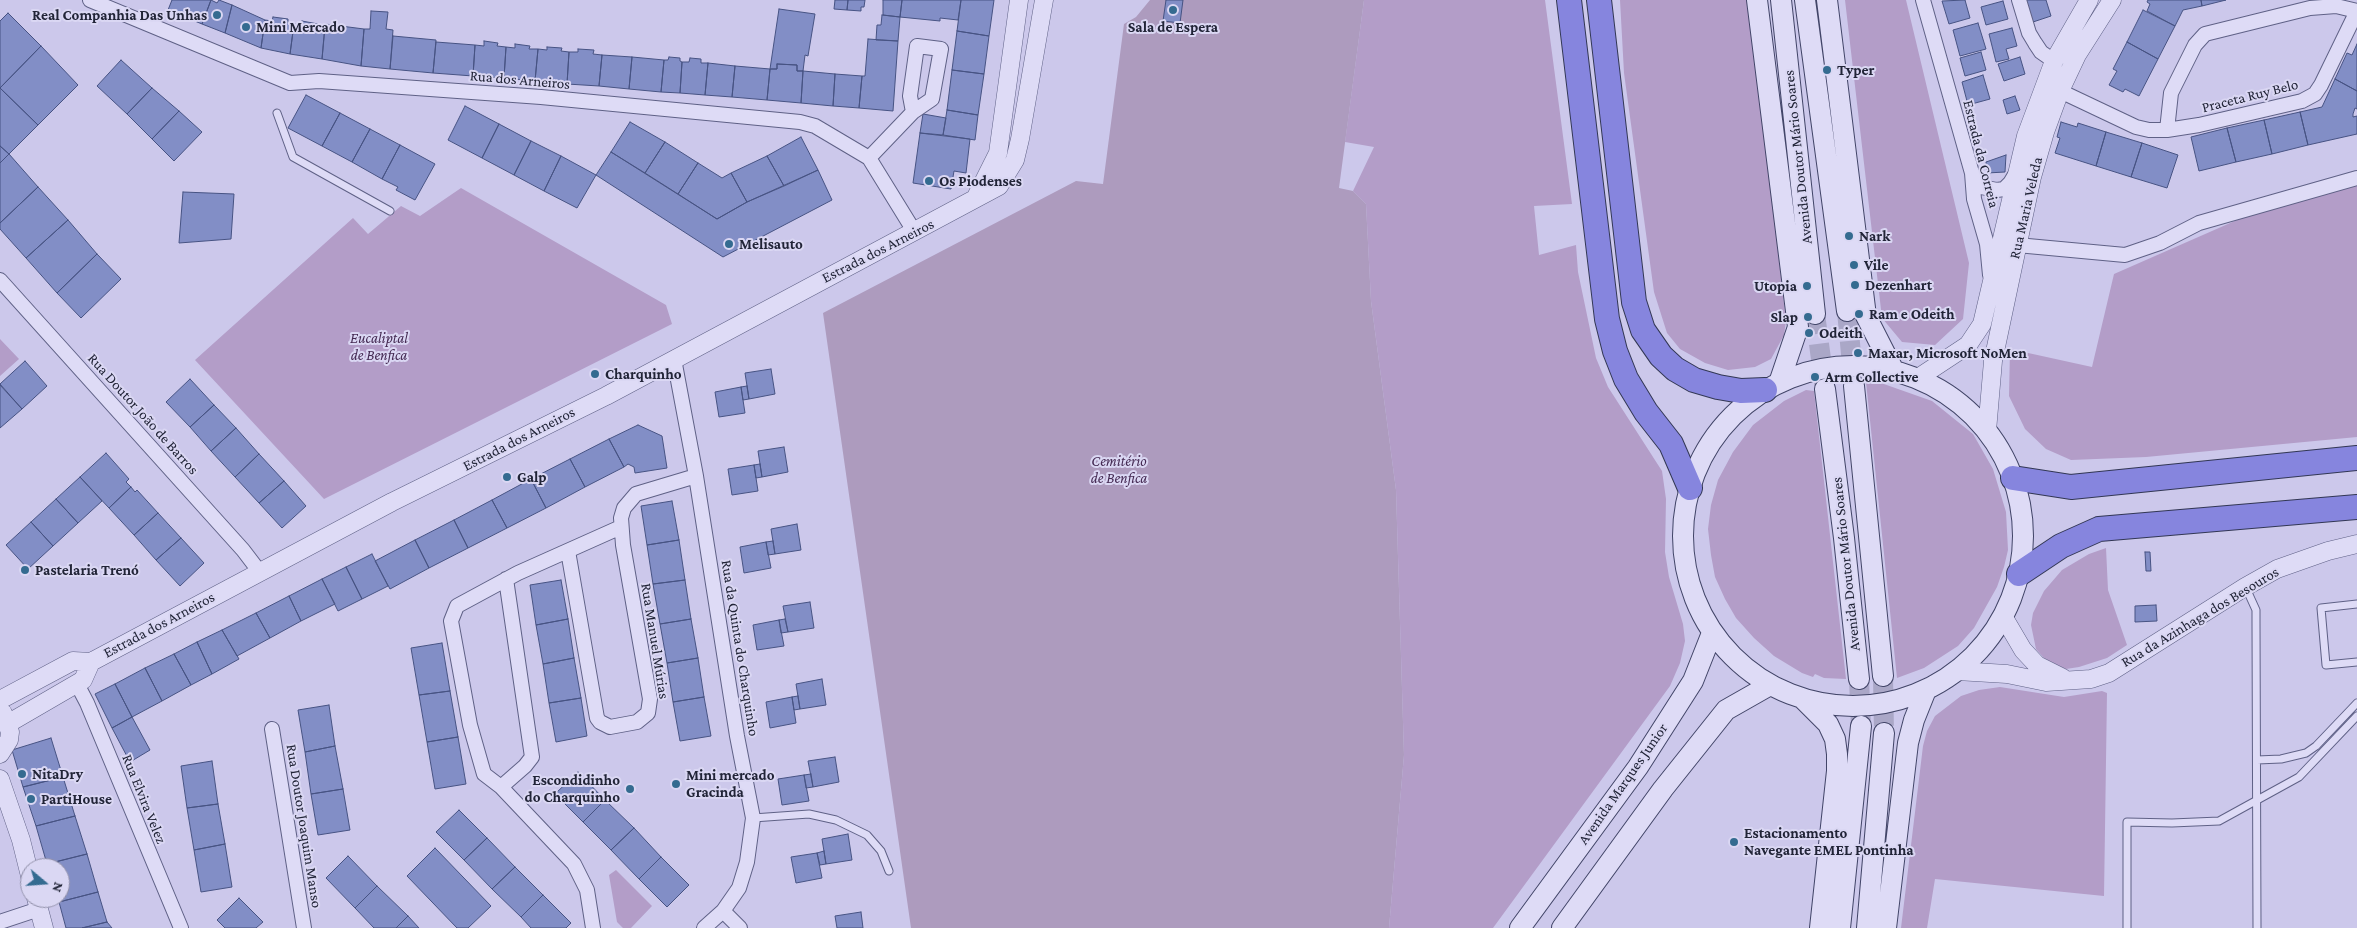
<!DOCTYPE html>
<html>
<head>
<meta charset="utf-8">
<style>
	body { margin:0 }
	#map { position:relative; width:2357px; height:928px; overflow:hidden; background:#ccc8eb; font-family:"Crimson Pro",serif }
	canvas { display:block }
	.north { position:absolute; left:20px; top:858px; width:50px; height:50px; box-sizing:border-box; background:#dad7f3; border:1px solid #908fa8; border-radius:50%; rotate:108deg; font-size:14px; font-weight:700; line-height:20px; text-align:center; color:#212437 }
	.north::after { content:''; display:block; margin:auto; width:18px; height:22px; background:#346b90; clip-path:polygon(50% 0,100% 100%,50% 72%,0 100%) }
</style>
</head>
<body>
<div id="map">
<canvas width="2357" height="928"></canvas>
<div class="north">N</div>
</div>
<script>
const g = document.querySelector('canvas').getContext('2d');
g.lineJoin = 'round';
function paint(path, color) {
  g.fillStyle = color;
  g.fill(path, 'evenodd');
}
function poly(rows) {
  const path = new Path2D();
  for (const r of rows) {
    if (r.length === 3) {
      path.moveTo(r[0] + r[2], r[1]);
      path.arc(r[0], r[1], r[2], 0, 2 * Math.PI);
      continue;
    }
    path.moveTo(r[0], r[1]);
    for (let i = 2; i < r.length; i += 2) path.lineTo(r[i], r[i + 1]);
  }
  return path;
}
function stroke(path, color, width, dash) {
  g.strokeStyle = color;
  g.lineWidth = width;
  g.lineCap = dash ? 'butt' : 'round';
  g.setLineDash(dash || []);
  g.stroke(path);
}
function drawText(font, color, halo, rows, align = 'center') {
  g.font = font + ' "Crimson Pro",serif';
  g.lineWidth = 4;
  g.setLineDash([]);
  g.textBaseline = 'middle';
  g.strokeStyle = halo;
  g.fillStyle = color;
  for (const [text, x, y, turn = 0] of rows) {
    g.save();
    g.translate(x, y);
    g.rotate((+turn || 0) * Math.PI / 180);
    g.textAlign = isNaN(turn) ? turn : align;
    if (halo) g.strokeText(text, 0, 0);
    g.fillText(text, 0, 0);
    g.restore();
  }
}
paint(poly([
	[1364,0,1545,0,1572,204,1534,206,1539,255,1576,245,1578,272,1596,358,1608,387,1662,471,1666,499,1665,552,1669,577,1683,624,1685,641,1680,663,1670,686,1493,928,1389,928,1404,755,1396,490,1371,301,1366,204,1353,191,1374,147,1345,142],
	[1620,0,1749,0,1786,321,1784,335,1771,359,1755,367,1728,370,1705,363,1680,349,1667,333,1654,292,1624,73],
	[1845,0,1906,0,1969,263,1963,319,1935,345,1902,342,1882,318],
	[2357,185,2357,437,2146,457,2071,460,2046,449,2025,429,2009,396,2010,349,2092,367,2114,274,2253,213],
	[461,188,666,305,672,324,324,499,195,360,353,218,368,234,401,206,420,216],
	[0,339,19,359,0,376],
	[1866,382,1881,383,1932,401,1973,434,1993,469,2006,512,2008,550,2004,567,1997,587,1974,628,1958,646,1924,668,1897,678],
	[1806,390,1814,391,1846,679,1824,678,1815,674,1813,677,1802,673,1774,656,1754,638,1736,618,1725,599,1715,577,1711,555,1708,529,1711,505,1718,480,1733,452,1753,425,1784,401],
	[2106,548,2108,590,2127,645,2107,658,2079,667,2066,669,2057,666,2044,658,2036,649,2031,625,2033,613,2044,591,2062,570,2089,554],
	[2000,687,2064,697,2102,691,2107,693,2104,896,1935,879,1927,928,1901,928,1923,746,1927,731,1935,716,1961,696,1979,690],
	[616,870,652,906,631,928,623,928,617,922,609,875]
]), '#b39dc8');
paint(poly([
	[1150,0,1364,0,1339,188,1353,191,1366,204,1371,301,1396,490,1404,755,1389,928,911,928,823,313,1076,181,1103,184,1124,24,1136,17]
]), '#ad9bbe');
const building = poly([
	[172,0,211,0,202,24,168,10,172,0],
	[211,0,217,3,219,0,232,5,225,33,202,24,211,0],
	[835,0,848,0,847,10,834,9,835,0],
	[848,0,865,0,864,7,861,7,861,11,847,10,848,0],
	[883,0,902,0,900,17,883,15,883,0],
	[902,0,961,0,958,20,940,18,940,21,900,17,902,0],
	[961,0,994,0,989,36,957,31,961,0],
	[1166,0,1183,0,1180,23,1163,21,1166,0],
	[1965,0,1970,18,1949,24,1942,1,1965,0],
	[2023,0,2046,0,2051,16,2030,23,2023,0],
	[2148,0,2201,0,2202,6,2183,10,2175,26,2147,11,2150,4,2147,2,2148,0],
	[2201,0,2226,0,2202,6,2201,0],
	[2003,1,2008,19,1986,25,1981,7,2003,1],
	[232,5,265,20,261,48,225,33,232,5],
	[779,9,815,14,808,56,805,55,803,71,797,71,797,65,777,64,777,69,770,69,779,9],
	[2143,10,2175,26,2158,59,2127,42,2143,10],
	[371,11,388,12,386,29,393,30,390,69,361,66,364,29,370,29,371,11],
	[8,13,41,46,0,88,0,21,8,13],
	[882,15,900,17,898,41,876,40,877,25,881,25,882,15],
	[273,17,288,19,288,23,294,24,290,54,261,48,265,20,272,21,273,17],
	[302,21,318,24,318,26,325,27,322,59,290,54,294,24,301,25,302,21],
	[1978,23,1986,49,1960,56,1953,30,1978,23],
	[325,24,364,29,361,66,322,59,325,24],
	[2012,28,2017,46,2006,49,2009,59,1996,62,1989,34,2012,28],
	[957,31,989,36,984,74,952,70,957,31],
	[393,36,436,40,433,73,390,69,393,36],
	[868,39,898,41,893,111,859,108,862,76,865,76,868,39],
	[484,41,498,43,497,46,506,47,504,78,473,76,475,45,484,46,484,41],
	[436,42,475,45,473,76,433,73,436,42],
	[2127,42,2158,59,2139,96,2125,89,2123,92,2109,85,2117,71,2113,69,2127,42],
	[515,44,530,46,529,49,538,49,535,81,504,78,506,47,515,48,515,44],
	[2357,44,2357,91,2335,79,2347,53,2352,55,2357,44],
	[41,46,78,85,38,125,0,88,41,46],
	[547,47,562,48,561,51,569,52,567,84,535,81,538,49,547,50,547,47],
	[578,49,594,50,593,54,602,55,599,86,567,84,569,52,578,52,578,49],
	[1981,52,1986,70,1965,76,1960,58,1981,52],
	[602,55,632,57,629,89,599,86,602,55],
	[632,57,664,60,661,92,629,89,632,57],
	[669,57,680,58,680,61,682,62,680,93,661,92,664,60,668,60,669,57],
	[2020,57,2025,74,2004,81,1998,64,2020,57],
	[690,58,701,59,701,63,708,63,705,95,680,93,682,62,689,62,690,58],
	[121,60,152,88,127,114,97,86,121,60],
	[708,63,735,66,732,97,705,95,708,63],
	[777,64,797,65,797,71,803,71,801,103,767,100,770,69,777,69,777,64],
	[735,66,770,69,767,100,732,97,735,66],
	[952,70,984,74,978,115,947,110,952,70],
	[803,71,835,74,833,106,801,103,803,71],
	[835,74,862,76,859,108,833,106,835,74],
	[1983,75,1990,99,1968,105,1962,82,1983,75],
	[2335,79,2357,91,2357,109,2355,108,2353,114,2353,117,2357,116,2357,134,2308,145,2300,112,2322,107,2335,79],
	[0,88,38,125,9,154,0,146,0,88],
	[152,88,179,111,152,139,127,114,152,88],
	[306,95,340,113,322,146,288,128,306,95],
	[2015,96,2020,110,2007,114,2003,100,2015,96],
	[465,106,499,124,482,158,448,140,465,106],
	[947,110,978,115,975,140,943,135,947,110],
	[179,111,202,132,174,161,152,139,179,111],
	[2300,112,2308,145,2272,154,2264,120,2300,112],
	[340,113,370,129,352,162,322,146,340,113],
	[923,114,946,118,943,135,920,133,923,114],
	[2264,120,2272,154,2236,162,2227,128,2264,120],
	[630,122,665,142,645,173,611,152,630,122],
	[2061,122,2077,127,2078,123,2106,132,2096,166,2055,153,2060,138,2057,137,2061,122],
	[499,124,531,141,514,175,482,158,499,124],
	[2227,128,2236,162,2199,171,2191,137,2227,128],
	[370,129,400,145,382,179,352,162,370,129],
	[2106,132,2142,143,2131,177,2096,166,2106,132],
	[920,133,970,139,966,173,954,171,951,189,913,183,920,133],
	[801,137,818,170,784,186,767,156,801,137],
	[531,141,561,156,544,191,514,175,531,141],
	[665,142,698,163,678,194,645,173,665,142],
	[2142,143,2178,155,2167,188,2131,177,2142,143],
	[400,145,435,164,415,200,396,190,398,187,382,179,400,145],
	[0,146,9,154,0,163,0,146],
	[611,152,717,219,747,202,818,170,832,200,723,257,596,175,611,152],
	[9,154,38,187,0,223,0,163,9,154],
	[2006,155,2005,172,1987,173,1986,162,2006,155],
	[561,156,596,175,577,208,544,191,561,156],
	[767,156,784,186,747,202,731,173,767,156],
	[698,163,722,178,731,173,747,202,717,219,678,194,698,163],
	[38,187,68,220,26,258,0,229,0,223,38,187],
	[183,192,234,194,231,239,179,243,183,192],
	[68,220,97,254,57,293,26,258,68,220],
	[97,254,121,279,81,318,57,293,97,254],
	[25,361,47,386,22,409,0,384,25,361],
	[771,369,775,394,749,399,745,373,771,369],
	[190,379,214,405,190,427,166,402,190,379],
	[0,385,22,409,0,428,0,385],
	[747,386,749,399,743,400,741,387,747,386],
	[741,387,745,413,719,417,715,392,741,387],
	[214,405,236,428,211,451,190,427,214,405],
	[638,425,662,436,667,468,635,473,634,467,628,464,624,467,609,439,638,425],
	[236,428,259,454,235,477,211,451,236,428],
	[609,439,624,467,585,487,570,459,609,439],
	[784,447,788,472,762,477,758,451,784,447],
	[106,453,129,479,126,482,131,487,109,508,80,477,106,453],
	[259,454,284,481,259,503,235,477,259,454],
	[570,459,585,487,546,508,531,479,570,459],
	[760,464,762,477,756,478,754,465,760,464],
	[754,465,758,491,732,495,728,469,754,465],
	[80,477,102,501,78,523,56,499,80,477],
	[531,479,546,508,507,528,492,500,531,479],
	[284,481,306,506,282,528,259,503,284,481],
	[131,487,135,492,137,490,158,513,134,535,109,508,131,487],
	[56,499,78,523,53,546,31,522,56,499],
	[492,500,507,528,468,548,454,520,492,500],
	[672,501,679,540,647,545,641,506,672,501],
	[158,513,181,538,156,560,134,535,158,513],
	[454,520,468,548,429,568,415,540,454,520],
	[31,522,53,546,28,569,6,545,31,522],
	[797,524,801,550,775,554,771,529,797,524],
	[181,538,204,563,180,586,156,560,181,538],
	[415,540,429,568,390,589,375,561,415,540],
	[679,540,685,580,653,584,647,545,679,540],
	[773,541,775,554,768,555,766,542,773,541],
	[766,542,771,568,744,573,740,547,766,542],
	[2145,552,2150,552,2151,571,2146,571,2145,552],
	[372,554,388,586,362,599,346,567,372,554],
	[346,567,362,599,338,611,322,579,346,567],
	[322,579,335,604,301,621,289,596,322,579],
	[561,580,568,619,536,625,530,585,561,580],
	[685,580,691,619,660,624,653,584,685,580],
	[289,596,301,621,270,638,256,613,289,596],
	[810,602,814,628,788,632,783,606,810,602],
	[2156,605,2157,621,2135,622,2135,606,2156,605],
	[256,613,270,638,237,656,222,630,256,613],
	[568,619,574,658,543,664,536,625,568,619],
	[691,619,698,658,667,663,660,624,691,619],
	[785,619,788,632,781,633,779,620,785,619],
	[779,620,784,646,757,650,753,625,779,620],
	[222,630,239,659,212,674,197,642,222,630],
	[197,642,212,674,191,685,174,654,197,642],
	[442,643,450,691,419,695,411,648,442,643],
	[174,654,191,685,162,701,145,668,174,654],
	[574,658,581,698,549,703,543,664,574,658],
	[698,658,704,697,673,702,667,663,698,658],
	[145,668,162,701,132,717,115,684,145,668],
	[822,679,826,705,800,709,796,684,822,679],
	[115,684,132,717,112,728,95,694,115,684],
	[450,691,458,737,427,742,419,695,450,691],
	[798,696,800,709,794,710,792,697,798,696],
	[704,697,711,736,680,741,673,702,704,697],
	[792,697,796,723,770,728,766,702,792,697],
	[581,698,587,736,556,742,549,703,581,698],
	[329,705,335,746,305,752,298,710,329,705],
	[132,717,150,750,130,762,112,728,132,717],
	[458,737,466,784,435,789,427,742,458,737],
	[51,738,63,777,23,787,12,750,51,738],
	[335,746,343,789,311,794,305,752,335,746],
	[835,757,839,782,813,787,808,761,835,757],
	[212,761,218,804,187,808,181,766,212,761],
	[578,772,605,800,583,822,555,794,578,772],
	[811,774,813,787,806,788,804,775,811,774],
	[804,775,809,801,782,805,778,779,804,775],
	[63,777,75,816,36,826,23,787,63,777],
	[343,789,350,830,318,835,311,794,343,789],
	[605,800,634,828,611,850,583,822,605,800],
	[218,804,225,844,194,850,187,808,218,804],
	[459,810,487,838,464,860,436,832,459,810],
	[75,816,87,854,47,864,36,826,75,816],
	[634,828,661,857,639,879,611,850,634,828],
	[848,834,852,860,826,864,822,839,848,834],
	[487,838,515,867,492,889,464,860,487,838],
	[225,844,232,887,201,892,194,850,225,844],
	[435,848,491,906,468,928,457,928,407,876,435,848],
	[824,851,826,864,820,865,817,853,824,851],
	[817,853,822,878,796,883,791,857,817,853],
	[87,854,98,892,59,902,60,868,49,868,47,864,87,854],
	[348,856,377,886,355,908,326,878,348,856],
	[661,857,689,885,667,907,639,879,661,857],
	[515,867,543,895,521,917,492,889,515,867],
	[377,886,408,916,396,928,374,928,355,908,377,886],
	[98,892,107,922,82,928,66,928,59,902,98,892],
	[543,895,571,923,566,928,531,928,521,917,543,895],
	[239,898,263,922,256,928,225,928,217,920,239,898],
	[861,912,863,928,837,928,835,916,861,912],
	[408,916,419,928,396,928,408,916],
	[107,922,112,928,82,928,107,922]
]);
paint(building, '#828ec6');
stroke(building, '#475383', 1);
stroke(poly([
	[1847,311,1854,386],
	[1815,314,1825,389],
	[1883,676,1884,733],
	[1859,679,1861,726]
]), '#aaa7c7', 20, [20, 10]);
const service = poly([
	[277,113,293,157,390,211],
	[2246,588,2256,610,2256,622,2257,928],
	[2357,604,2321,608,2326,665,2357,662],
	[2257,760,2281,759,2306,753,2316,746,2357,703],
	[753,818,809,814,836,820,867,835,881,851,889,871],
	[2127,928,2127,822,2172,823,2219,821,2299,777,2357,716]
]);
const minor = poly([
	[90,0,290,83,319,81,541,97,800,122,815,126,869,158,914,231],
	[1923,0,1972,173,1974,199,1987,244,1990,275],
	[2019,0,2029,33,2035,43,2041,52,2054,61],
	[2060,91,2136,127,2149,130,2167,130,2199,125,2302,101,2315,94,2321,85,2357,11],
	[2167,130,2171,93,2195,45,2205,34,2310,8,2336,6,2357,11],
	[869,158,913,112,932,99,941,49,917,46,910,96,913,112],
	[1973,174,1981,187,1997,190,2004,189,2010,183,2016,173],
	[2017,245,2125,255,2160,243,2199,223,2357,178],
	[0,280,243,550,259,571],
	[674,359,696,476,737,736,753,818,747,862,739,888,723,911,704,928],
	[568,551,597,718,600,722,610,727,637,722,648,713,650,699,623,545,621,518,624,508,636,494,696,476],
	[77,684,87,703,181,928],
	[272,729,304,928],
	[501,787,525,766,532,757,506,579],
	[723,911,740,928],
	[0,922,39,909],
	[593,928,587,890,574,864,501,787,484,774,470,725,451,621,457,606,518,573,621,527]
]);
const tertiary = poly([
	[975,199,998,153,1019,0],
	[1918,378,1968,345,1982,324,2026,136,2054,61,2089,0],
	[1987,431,1993,361,2032,177,2045,132,2060,91,2077,55,2112,0],
	[2003,616,2023,650,2037,665,2063,678],
	[1957,671,2007,674,2046,682,2091,679,2109,673,2245,587,2277,569,2328,551,2357,544],
	[0,700,73,661,91,662,392,502,606,396,999,186,1015,160,1020,139,1044,0],
	[9,723,83,680,91,662],
	[0,754,9,740,10,732,3,713],
	[0,779,21,840,30,876],
	[36,898,44,928]
]);
const secondary = poly([
	[1757,0,1798,327,1779,383],
	[1781,0,1815,314],
	[1805,0,1847,311],
	[1827,0,1866,316,1894,371],
	[1853,536,170],
	[1854,386,1883,676],
	[1825,389,1844,538,1859,679],
	[1804,700,1828,724,1835,739,1837,754,1837,771,1820,928],
	[1520,928,1638,767,1693,681,1712,633],
	[1562,928,1663,789,1726,710,1770,685],
	[1840,928,1861,726],
	[1867,928,1884,733],
	[1886,928,1908,743,1914,720,1926,690]
]);
const trunk = poly([
	[1569,0,1607,319,1615,351,1626,379,1646,412,1671,444,1690,488],
	[1599,0,1634,302,1643,330,1661,356,1675,369,1694,380,1718,387,1741,391,1765,390],
	[2013,478,2071,487,2357,458],
	[2019,574,2061,546,2099,529,2357,507]
]);
stroke(service, '#5f6186', 9);
stroke(minor, '#5f6186', 16);
stroke(tertiary, '#5f6186', 19);
stroke(secondary, '#424568', 22);
stroke(trunk, '#323754', 26);
stroke(service, '#dedbf6', 7);
stroke(minor, '#dedbf6', 14);
stroke(tertiary, '#dedbf6', 18);
stroke(secondary, '#dedbf6', 20);
stroke(trunk, '#8685de', 24);
for (const [x, y, r, color] of [
	[1173,10,5,"#346b90"],
	[217,15,5,"#346b90"],
	[246,27,5,"#346b90"],
	[1827,70,5,"#346b90"],
	[929,181,5,"#346b90"],
	[1849,236,5,"#346b90"],
	[729,244,5,"#346b90"],
	[1854,265,5,"#346b90"],
	[1855,285,5,"#346b90"],
	[1807,286,5,"#346b90"],
	[1859,314,5,"#346b90"],
	[1808,317,5,"#346b90"],
	[1809,333,5,"#346b90"],
	[1858,353,5,"#346b90"],
	[595,374,5,"#346b90"],
	[1815,377,5,"#346b90"],
	[507,477,5,"#346b90"],
	[25,570,5,"#346b90"],
	[22,774,5,"#346b90"],
	[676,784,5,"#346b90"],
	[630,789,5,"#346b90"],
	[31,799,5,"#346b90"],
	[1734,842,5,"#346b90"]
]) {
  const dot = new Path2D();
  dot.arc(x, y, r, 0, 2 * Math.PI);
  g.fillStyle = color;
  g.fill(dot);
  stroke(dot, '#dad7f3', 2);
}
drawText('bold 15px', '#212437', '#dad7f3', [
	["Real Companhia Das Unhas",207,15,"right"],
	["Mini Mercado",256,27],
	["Sala de Espera",1173,27,"center"],
	["Typer",1837,70],
	["Os Piodenses",939,181],
	["Nark",1859,236],
	["Melisauto",739,244],
	["Vile",1864,265],
	["Dezenhart",1865,285],
	["Utopia",1797,286,"right"],
	["Ram e Odeith",1869,314],
	["Slap",1798,317,"right"],
	["Odeith",1819,333],
	["Maxar, Microsoft NoMen",1868,353],
	["Charquinho",605,374],
	["Arm Collective",1825,377],
	["Galp",517,477],
	["Pastelaria Trenó",35,570],
	["NitaDry",32,774],
	["Mini mercado",686,775],
	["Gracinda",686,792],
	["Escondidinho",620,780,"right"],
	["do Charquinho",620,797,"right"],
	["PartiHouse",41,799],
	["Estacionamento",1744,833],
	["Navegante EMEL Pontinha",1744,850]
], 'left');
drawText('15px', '#212437', '#dad7f3', [
	["Rua dos Arneiros",520,80,5],
	["Praceta Ruy Belo",2250,96,-14],
	["Estrada da Correia",1981,154,76],
	["Avenida Doutor Mário Soares",1798,157,-96],
	["Rua Maria Veleda",2026,208,-77],
	["Estrada dos Arneiros",878,251,-27],
	["Rua Doutor João de Barros",143,414,48],
	["Estrada dos Arneiros",519,439,-27],
	["Avenida Doutor Mário Soares",1846,564,-96],
	["Rua da Azinhaga dos Besouros",2200,617,-31],
	["Estrada dos Arneiros",159,625,-28],
	["Rua Manuel Múrias",655,641,81],
	["Rua da Quinta do Charquinho",740,648,81],
	["Avenida Marques Junior",1623,784,-55],
	["Rua Elvira Velez",144,799,68],
	["Rua Doutor Joaquim Manso",304,826,81]
]);
drawText('italic 15px', '#442952', '#dad7f3', [
	["Eucaliptal",379,338],
	["de Benfica",379,355],
	["Cemitério",1119,461],
	["de Benfica",1119,478]
]);
</script>
</body>
</html>
